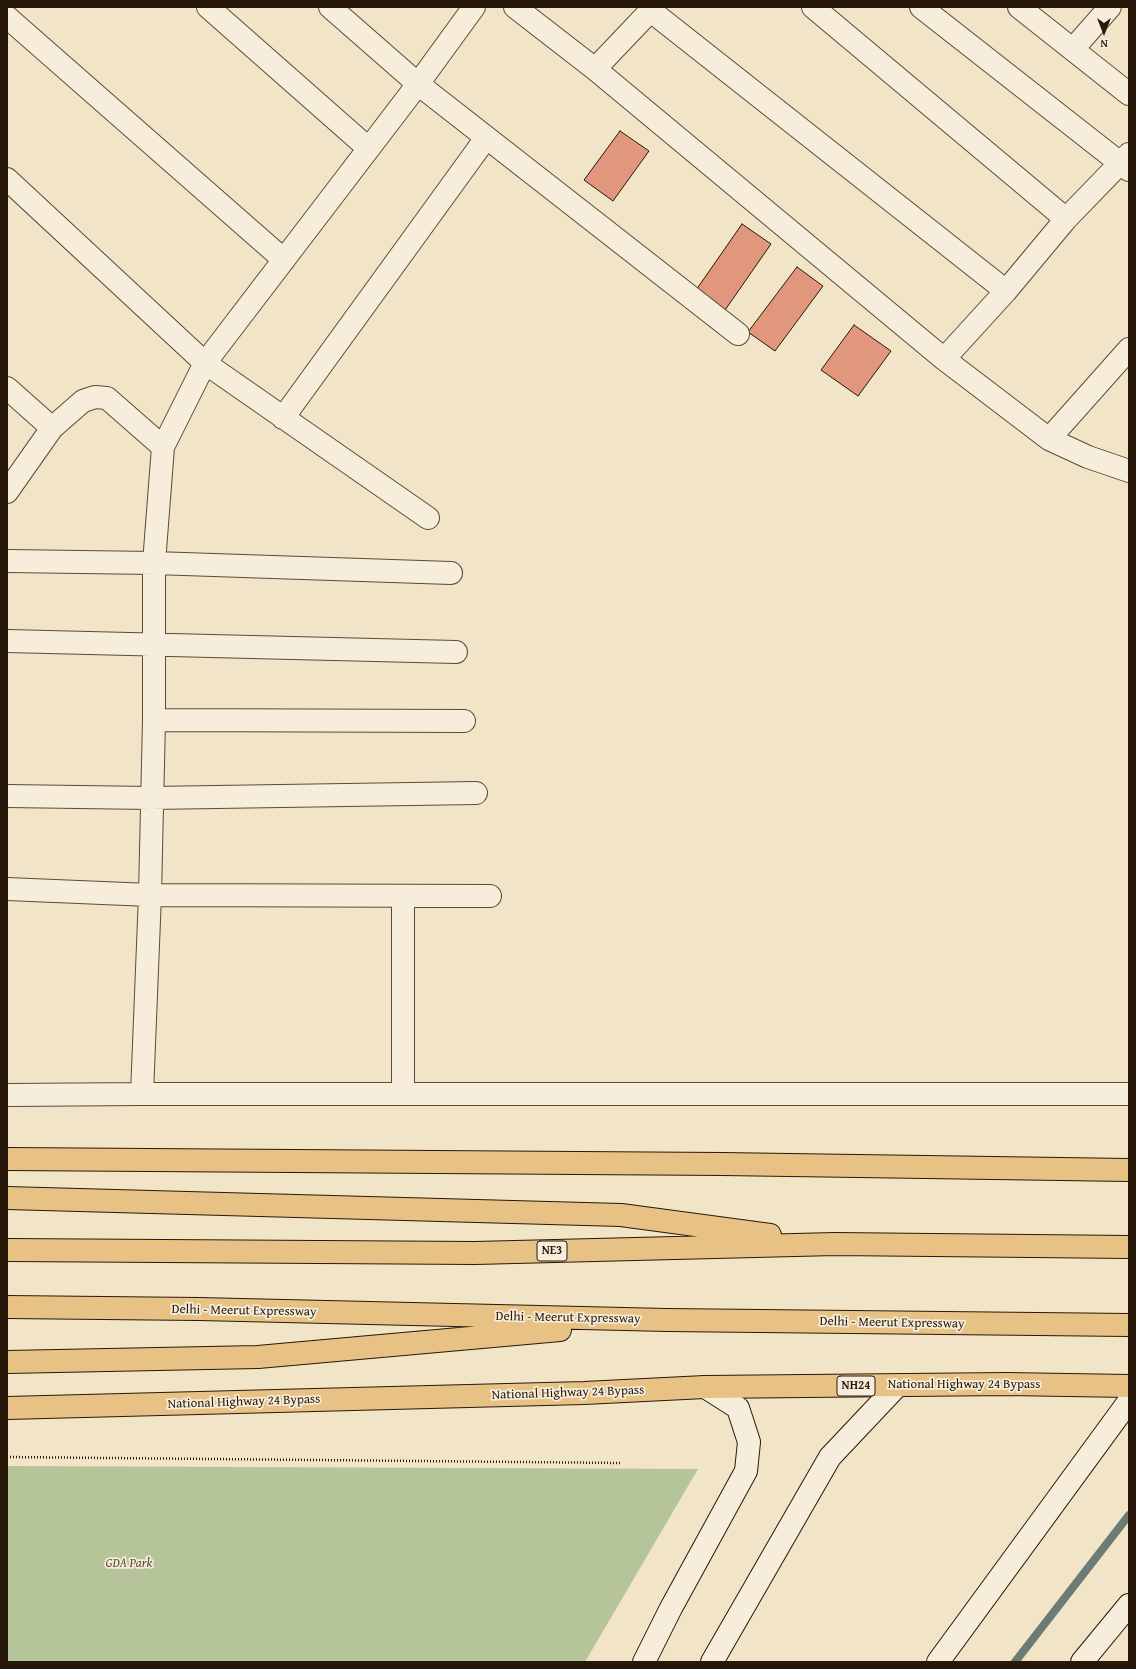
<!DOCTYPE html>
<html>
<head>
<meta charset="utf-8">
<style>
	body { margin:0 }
	#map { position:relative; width:1136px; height:1669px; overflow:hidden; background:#f1e4c7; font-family:"Gentium Book Plus",serif }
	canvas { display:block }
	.frame { position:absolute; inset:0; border:8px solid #28180a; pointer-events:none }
	.north { position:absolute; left:1084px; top:12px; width:40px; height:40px; -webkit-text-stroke:3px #f6eddb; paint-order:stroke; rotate:180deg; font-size:11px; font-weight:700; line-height:16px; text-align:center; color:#28180a }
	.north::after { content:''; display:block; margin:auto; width:14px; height:18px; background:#28180a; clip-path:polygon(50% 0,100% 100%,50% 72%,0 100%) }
</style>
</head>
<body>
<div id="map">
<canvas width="1136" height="1669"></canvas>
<div class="frame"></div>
<div class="north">N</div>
</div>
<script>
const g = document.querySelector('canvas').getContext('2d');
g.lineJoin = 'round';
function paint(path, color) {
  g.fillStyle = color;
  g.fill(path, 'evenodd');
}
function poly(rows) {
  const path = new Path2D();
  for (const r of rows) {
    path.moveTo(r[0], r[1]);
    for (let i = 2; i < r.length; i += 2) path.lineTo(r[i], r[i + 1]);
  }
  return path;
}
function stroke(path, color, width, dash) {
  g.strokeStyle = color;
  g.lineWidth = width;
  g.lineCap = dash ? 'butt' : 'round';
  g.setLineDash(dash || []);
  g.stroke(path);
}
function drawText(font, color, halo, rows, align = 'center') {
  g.font = font + ' "Gentium Book Plus",serif';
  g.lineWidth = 3.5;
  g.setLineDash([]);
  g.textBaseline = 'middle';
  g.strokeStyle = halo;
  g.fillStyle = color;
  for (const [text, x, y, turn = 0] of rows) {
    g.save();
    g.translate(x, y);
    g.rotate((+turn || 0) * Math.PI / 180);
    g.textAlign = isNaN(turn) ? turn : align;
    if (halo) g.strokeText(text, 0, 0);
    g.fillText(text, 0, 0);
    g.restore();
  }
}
paint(poly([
	[7,1466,698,1469,585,1662,7,1662]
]), '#b6c599');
stroke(poly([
	[1015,1662,1129,1515]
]), '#6e7b75', 8);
const building = poly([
	[620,131,649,151,613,201,584,180,620,131],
	[742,224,771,244,723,313,694,293,742,224],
	[797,267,823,286,775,351,748,332,797,267],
	[854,325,891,351,858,396,821,370,854,325]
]);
paint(building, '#e1967e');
stroke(building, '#28180a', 1);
const street = poly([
	[208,7,368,148],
	[330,7,418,84,738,334],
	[515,7,595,69,944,359,1049,439,1088,457,1129,471],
	[813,7,1066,219],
	[921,7,1129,170],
	[1019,7,1129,94],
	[651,11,1006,291],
	[7,17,284,260],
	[1073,49,1110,7],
	[595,69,654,7],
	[7,179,205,363,428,518],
	[944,359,1006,291,1066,219,1129,154],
	[7,388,52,428,7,492],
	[283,418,486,138],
	[52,428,83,401,95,397,107,398,163,447],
	[1049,439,1129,349],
	[7,561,154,563,451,573],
	[7,641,456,652],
	[154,720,464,721],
	[7,796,151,798,476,793],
	[7,889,150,895,490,896],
	[142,1094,150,895,154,720,154,563,163,447,205,363,418,84,474,7],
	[403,1094,403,896],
	[7,1095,142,1094,1129,1094]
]);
const secondary = poly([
	[644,1662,671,1608,746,1471,749,1442,738,1408,705,1387],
	[712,1662,830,1457,897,1386],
	[938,1662,1129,1401],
	[1082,1662,1129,1605]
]);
const highway = poly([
	[7,1159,722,1164,1129,1170],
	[7,1198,621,1215,770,1235],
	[7,1250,475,1253,835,1244,1129,1247],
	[7,1307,199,1309,667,1320,1129,1325],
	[7,1362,258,1357,560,1330],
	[7,1408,584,1393,705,1387,1007,1384,1129,1386]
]);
stroke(street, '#5a4b39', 24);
stroke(secondary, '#28180a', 24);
stroke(highway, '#28180a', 24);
stroke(poly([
	[7,1457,622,1463]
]), '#28180a', 2.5, [1, 2]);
stroke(street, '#f6eddb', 22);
stroke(secondary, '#f6eddb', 22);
stroke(highway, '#e8c284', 22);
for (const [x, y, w] of [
	[552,1251,30],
	[856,1386,38]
]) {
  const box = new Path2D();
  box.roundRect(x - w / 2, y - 10, w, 20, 3);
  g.fillStyle = '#f6eddb';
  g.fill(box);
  stroke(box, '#28180a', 1);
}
drawText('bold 12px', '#28180a', null, [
	["NE3",552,1251],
	["NH24",856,1386]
]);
drawText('13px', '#28180a', '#f6eddb', [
	["Delhi - Meerut Expressway",244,1311,1],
	["Delhi - Meerut Expressway",568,1318,1],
	["Delhi - Meerut Expressway",892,1323,1],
	["National Highway 24 Bypass",964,1385],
	["National Highway 24 Bypass",568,1393,-2],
	["National Highway 24 Bypass",244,1402,-2]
]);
drawText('italic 13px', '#534c35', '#f6eddb', [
	["GDA Park",129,1564]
]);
</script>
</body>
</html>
